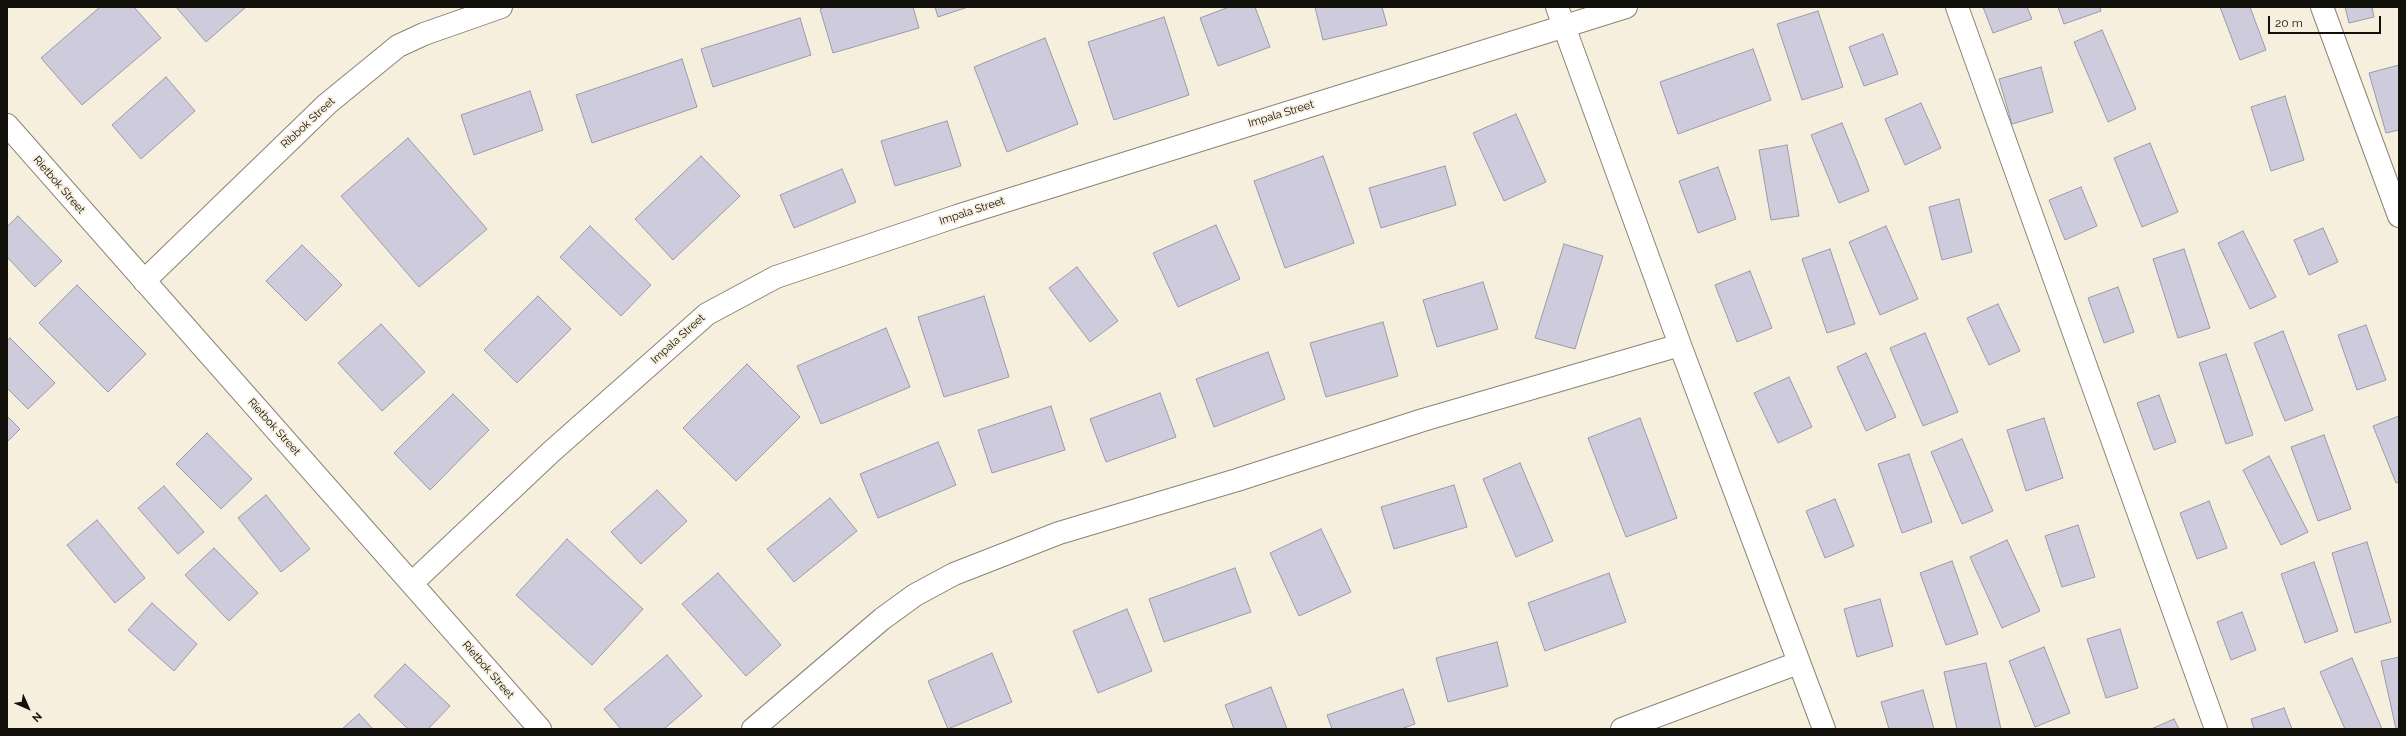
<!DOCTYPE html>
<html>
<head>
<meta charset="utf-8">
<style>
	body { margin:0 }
	#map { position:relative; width:2406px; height:736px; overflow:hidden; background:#f7efde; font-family:Raleway,sans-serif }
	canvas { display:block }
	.frame { position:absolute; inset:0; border:8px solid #12100a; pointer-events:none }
	.north { position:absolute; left:8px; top:688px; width:40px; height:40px; -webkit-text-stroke:3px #f7efde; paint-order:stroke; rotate:135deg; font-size:11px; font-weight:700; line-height:16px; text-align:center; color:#12100a }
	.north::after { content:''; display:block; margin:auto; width:14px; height:18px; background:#12100a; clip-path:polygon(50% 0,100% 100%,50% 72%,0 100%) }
	.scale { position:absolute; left:2268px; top:16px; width:113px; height:18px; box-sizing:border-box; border:2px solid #12100a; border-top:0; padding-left:5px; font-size:12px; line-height:14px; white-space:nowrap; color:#12100a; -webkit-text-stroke:3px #f7efde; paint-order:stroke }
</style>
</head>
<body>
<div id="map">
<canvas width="2406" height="736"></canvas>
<div class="frame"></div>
<div class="north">N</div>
<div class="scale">20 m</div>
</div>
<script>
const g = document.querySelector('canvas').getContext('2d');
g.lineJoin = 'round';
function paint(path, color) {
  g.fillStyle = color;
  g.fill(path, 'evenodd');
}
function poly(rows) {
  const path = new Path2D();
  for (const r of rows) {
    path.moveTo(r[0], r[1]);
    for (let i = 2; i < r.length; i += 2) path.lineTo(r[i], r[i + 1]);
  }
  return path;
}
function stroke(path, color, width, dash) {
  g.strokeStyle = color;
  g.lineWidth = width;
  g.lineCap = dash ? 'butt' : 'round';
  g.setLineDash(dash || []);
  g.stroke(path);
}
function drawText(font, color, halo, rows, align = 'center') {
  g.font = font + ' Raleway,sans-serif';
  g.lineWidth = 3.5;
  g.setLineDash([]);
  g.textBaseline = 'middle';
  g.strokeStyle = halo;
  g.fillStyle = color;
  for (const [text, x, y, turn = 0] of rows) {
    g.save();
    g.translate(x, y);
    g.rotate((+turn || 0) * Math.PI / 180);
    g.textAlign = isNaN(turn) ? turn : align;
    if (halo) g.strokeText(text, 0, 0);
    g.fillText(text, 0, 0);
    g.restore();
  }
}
const building = poly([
	[100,7,134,7,161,38,82,105,41,58,100,7],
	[176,7,246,7,206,42,176,7],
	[825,7,913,7,919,28,833,53,820,9,825,7],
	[935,7,968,7,938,17,935,7],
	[1229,7,1255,7,1270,47,1218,66,1200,18,1229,7],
	[1315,7,1382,7,1387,25,1323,40,1315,7],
	[1983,7,2027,7,2032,19,1993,33,1983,7],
	[2058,7,2100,7,2101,11,2064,24,2058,7],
	[2220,7,2250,7,2266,50,2240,60,2220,7],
	[2345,7,2372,7,2374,17,2349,23,2345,7],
	[1818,11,1843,87,1802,100,1777,24,1818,11],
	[1164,17,1189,95,1114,120,1088,42,1164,17],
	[800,18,811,55,713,87,701,49,800,18],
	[2102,30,2136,109,2108,122,2074,42,2102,30],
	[1883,34,1898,74,1864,86,1849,47,1883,34],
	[1045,38,1078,124,1007,152,974,67,1045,38],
	[1753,49,1771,100,1678,134,1660,82,1753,49],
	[682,59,697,107,592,143,576,95,682,59],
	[2399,65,2399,130,2386,133,2369,73,2399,65],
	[2041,67,2053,112,2012,124,1999,79,2041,67],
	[166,77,195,111,141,159,112,125,166,77],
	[530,91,543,130,474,155,461,115,530,91],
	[2285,96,2304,160,2271,171,2251,107,2285,96],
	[1921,103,1941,148,1905,165,1885,119,1921,103],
	[1516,114,1546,182,1504,201,1473,133,1516,114],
	[947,121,961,166,895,186,881,141,947,121],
	[1842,123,1869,191,1839,203,1811,135,1842,123],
	[408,138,487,229,419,287,341,196,408,138],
	[2150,143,2178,212,2142,227,2114,158,2150,143],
	[1787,145,1799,216,1771,220,1759,150,1787,145],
	[701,156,740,196,673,260,635,219,701,156],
	[1323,156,1354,243,1285,268,1254,181,1323,156],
	[1445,166,1456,205,1381,228,1369,188,1445,166],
	[1718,167,1736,219,1698,233,1679,181,1718,167],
	[842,169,856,202,794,228,780,195,842,169],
	[2081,187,2097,226,2065,240,2049,200,2081,187],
	[1959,199,1972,252,1942,260,1929,207,1959,199],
	[18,216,62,261,35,287,7,257,7,227,18,216],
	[1216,225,1240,279,1178,307,1153,253,1216,225],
	[590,226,651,285,621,316,560,257,590,226],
	[1886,226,1918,299,1880,315,1849,242,1886,226],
	[2323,228,2338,262,2309,275,2294,240,2323,228],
	[2243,231,2276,297,2250,309,2218,243,2243,231],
	[1564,244,1603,256,1575,349,1535,338,1564,244],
	[302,245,342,285,306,321,266,281,302,245],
	[1830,249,1855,324,1827,333,1802,259,1830,249],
	[2184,249,2210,328,2178,338,2153,259,2184,249],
	[1077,267,1118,321,1090,342,1049,288,1077,267],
	[1750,271,1772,328,1737,342,1715,285,1750,271],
	[1483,282,1498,329,1437,347,1423,300,1483,282],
	[77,285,146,354,108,392,39,323,77,285],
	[2118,287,2134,332,2104,343,2088,298,2118,287],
	[538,296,571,329,517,383,484,350,538,296],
	[984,296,1009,377,944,397,918,317,984,296],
	[1998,304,2020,351,1989,365,1967,318,1998,304],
	[1383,322,1398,376,1326,397,1310,343,1383,322],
	[381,324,425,372,382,411,338,363,381,324],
	[2366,325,2386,380,2357,390,2338,335,2366,325],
	[886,328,910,387,821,424,797,366,886,328],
	[2283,331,2313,410,2285,421,2254,343,2283,331],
	[1925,333,1958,412,1923,426,1890,348,1925,333],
	[10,338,55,383,28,409,7,388,7,341,10,338],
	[1268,352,1285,399,1214,427,1196,379,1268,352],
	[1866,353,1896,417,1866,431,1837,367,1866,353],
	[2226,354,2253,435,2226,444,2199,363,2226,354],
	[747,364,800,417,736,481,683,428,747,364],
	[1789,377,1812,427,1778,443,1754,393,1789,377],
	[1160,393,1176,437,1106,462,1090,419,1160,393],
	[453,394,489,430,430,490,394,453,453,394],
	[2159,395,2176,442,2154,450,2137,403,2159,395],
	[1051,406,1065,450,992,473,978,430,1051,406],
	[7,416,20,429,7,442,7,416],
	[2399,416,2399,482,2396,483,2373,426,2399,416],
	[1640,418,1677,518,1626,537,1588,438,1640,418],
	[2044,418,2063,478,2026,491,2007,430,2044,418],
	[207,433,252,479,221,509,176,464,207,433],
	[2324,435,2351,509,2318,521,2291,447,2324,435],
	[1962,439,1993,511,1962,524,1931,452,1962,439],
	[938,442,956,485,878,518,860,474,938,442],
	[1909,454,1932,522,1902,533,1878,464,1909,454],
	[2269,456,2308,532,2281,545,2243,470,2269,456],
	[1520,463,1553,541,1516,557,1483,479,1520,463],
	[1454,485,1467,527,1394,549,1381,507,1454,485],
	[164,486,204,532,178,554,138,508,164,486],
	[657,490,687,521,641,564,611,532,657,490],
	[266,495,310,549,281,572,238,518,266,495],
	[830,498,857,531,794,582,767,549,830,498],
	[1835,499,1854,546,1825,558,1806,511,1835,499],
	[2209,501,2227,548,2197,559,2180,513,2209,501],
	[97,520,145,578,115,603,67,545,97,520],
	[2078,525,2095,577,2062,587,2045,536,2078,525],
	[1321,529,1351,592,1299,616,1270,553,1321,529],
	[567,539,643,609,592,665,516,595,567,539],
	[2007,540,2040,611,2002,628,1970,557,2007,540],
	[2367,542,2391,622,2355,633,2332,553,2367,542],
	[214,548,258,593,229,621,185,575,214,548],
	[1952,561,1978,634,1946,645,1920,573,1952,561],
	[2314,562,2338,631,2305,643,2281,574,2314,562],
	[1235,568,1251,612,1164,642,1149,599,1235,568],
	[718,573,781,645,746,676,682,604,718,573],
	[1609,573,1626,622,1545,651,1528,603,1609,573],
	[1880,599,1893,646,1857,657,1844,609,1880,599],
	[152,603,197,644,174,671,128,630,152,603],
	[1127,609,1152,671,1098,693,1073,631,1127,609],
	[2242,612,2256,650,2231,660,2217,622,2242,612],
	[2120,629,2138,688,2106,698,2087,639,2120,629],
	[1497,642,1508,686,1448,702,1436,658,1497,642],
	[2044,647,2070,713,2035,727,2009,661,2044,647],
	[992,653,1012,702,948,729,928,681,992,653],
	[667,655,702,696,664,729,621,729,604,709,667,655],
	[2399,657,2399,729,2396,729,2381,661,2399,657],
	[2352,658,2382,729,2345,729,2320,672,2352,658],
	[1986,663,2001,729,1957,729,1944,672,1986,663],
	[405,664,450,706,428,729,408,729,374,696,405,664],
	[1271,687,1287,729,1234,729,1225,705,1271,687],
	[1403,689,1415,724,1401,729,1332,729,1327,715,1403,689],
	[1923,690,1934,729,1889,729,1881,702,1923,690],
	[2284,708,2292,729,2254,729,2251,719,2284,708],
	[359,714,373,729,342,729,359,714],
	[2174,719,2179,729,2151,729,2174,719]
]);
paint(building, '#cdcbdc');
stroke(building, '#9b99aa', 1);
const minor = poly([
	[1557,7,1680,345,1824,729],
	[1957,7,2216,729],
	[2322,7,2399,216],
	[7,125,540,729],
	[144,281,327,104,398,46,424,34,501,7],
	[412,583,551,452,707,314,776,277,957,216,1626,7],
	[753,729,882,619,915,595,954,574,1059,533,1237,480,1423,420,1680,345],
	[1622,729,1798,663]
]);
stroke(minor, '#8b8374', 24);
stroke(minor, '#fff', 22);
drawText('11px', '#12100a', '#f7efde', [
	["Impala Street",1281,114,-17],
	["Ribbok Street",308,123,-43],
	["Rietbok Street",59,185,49],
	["Impala Street",972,211,-18],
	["Impala Street",678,339,-42],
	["Rietbok Street",274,427,48],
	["Rietbok Street",488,670,49]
]);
</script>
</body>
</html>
